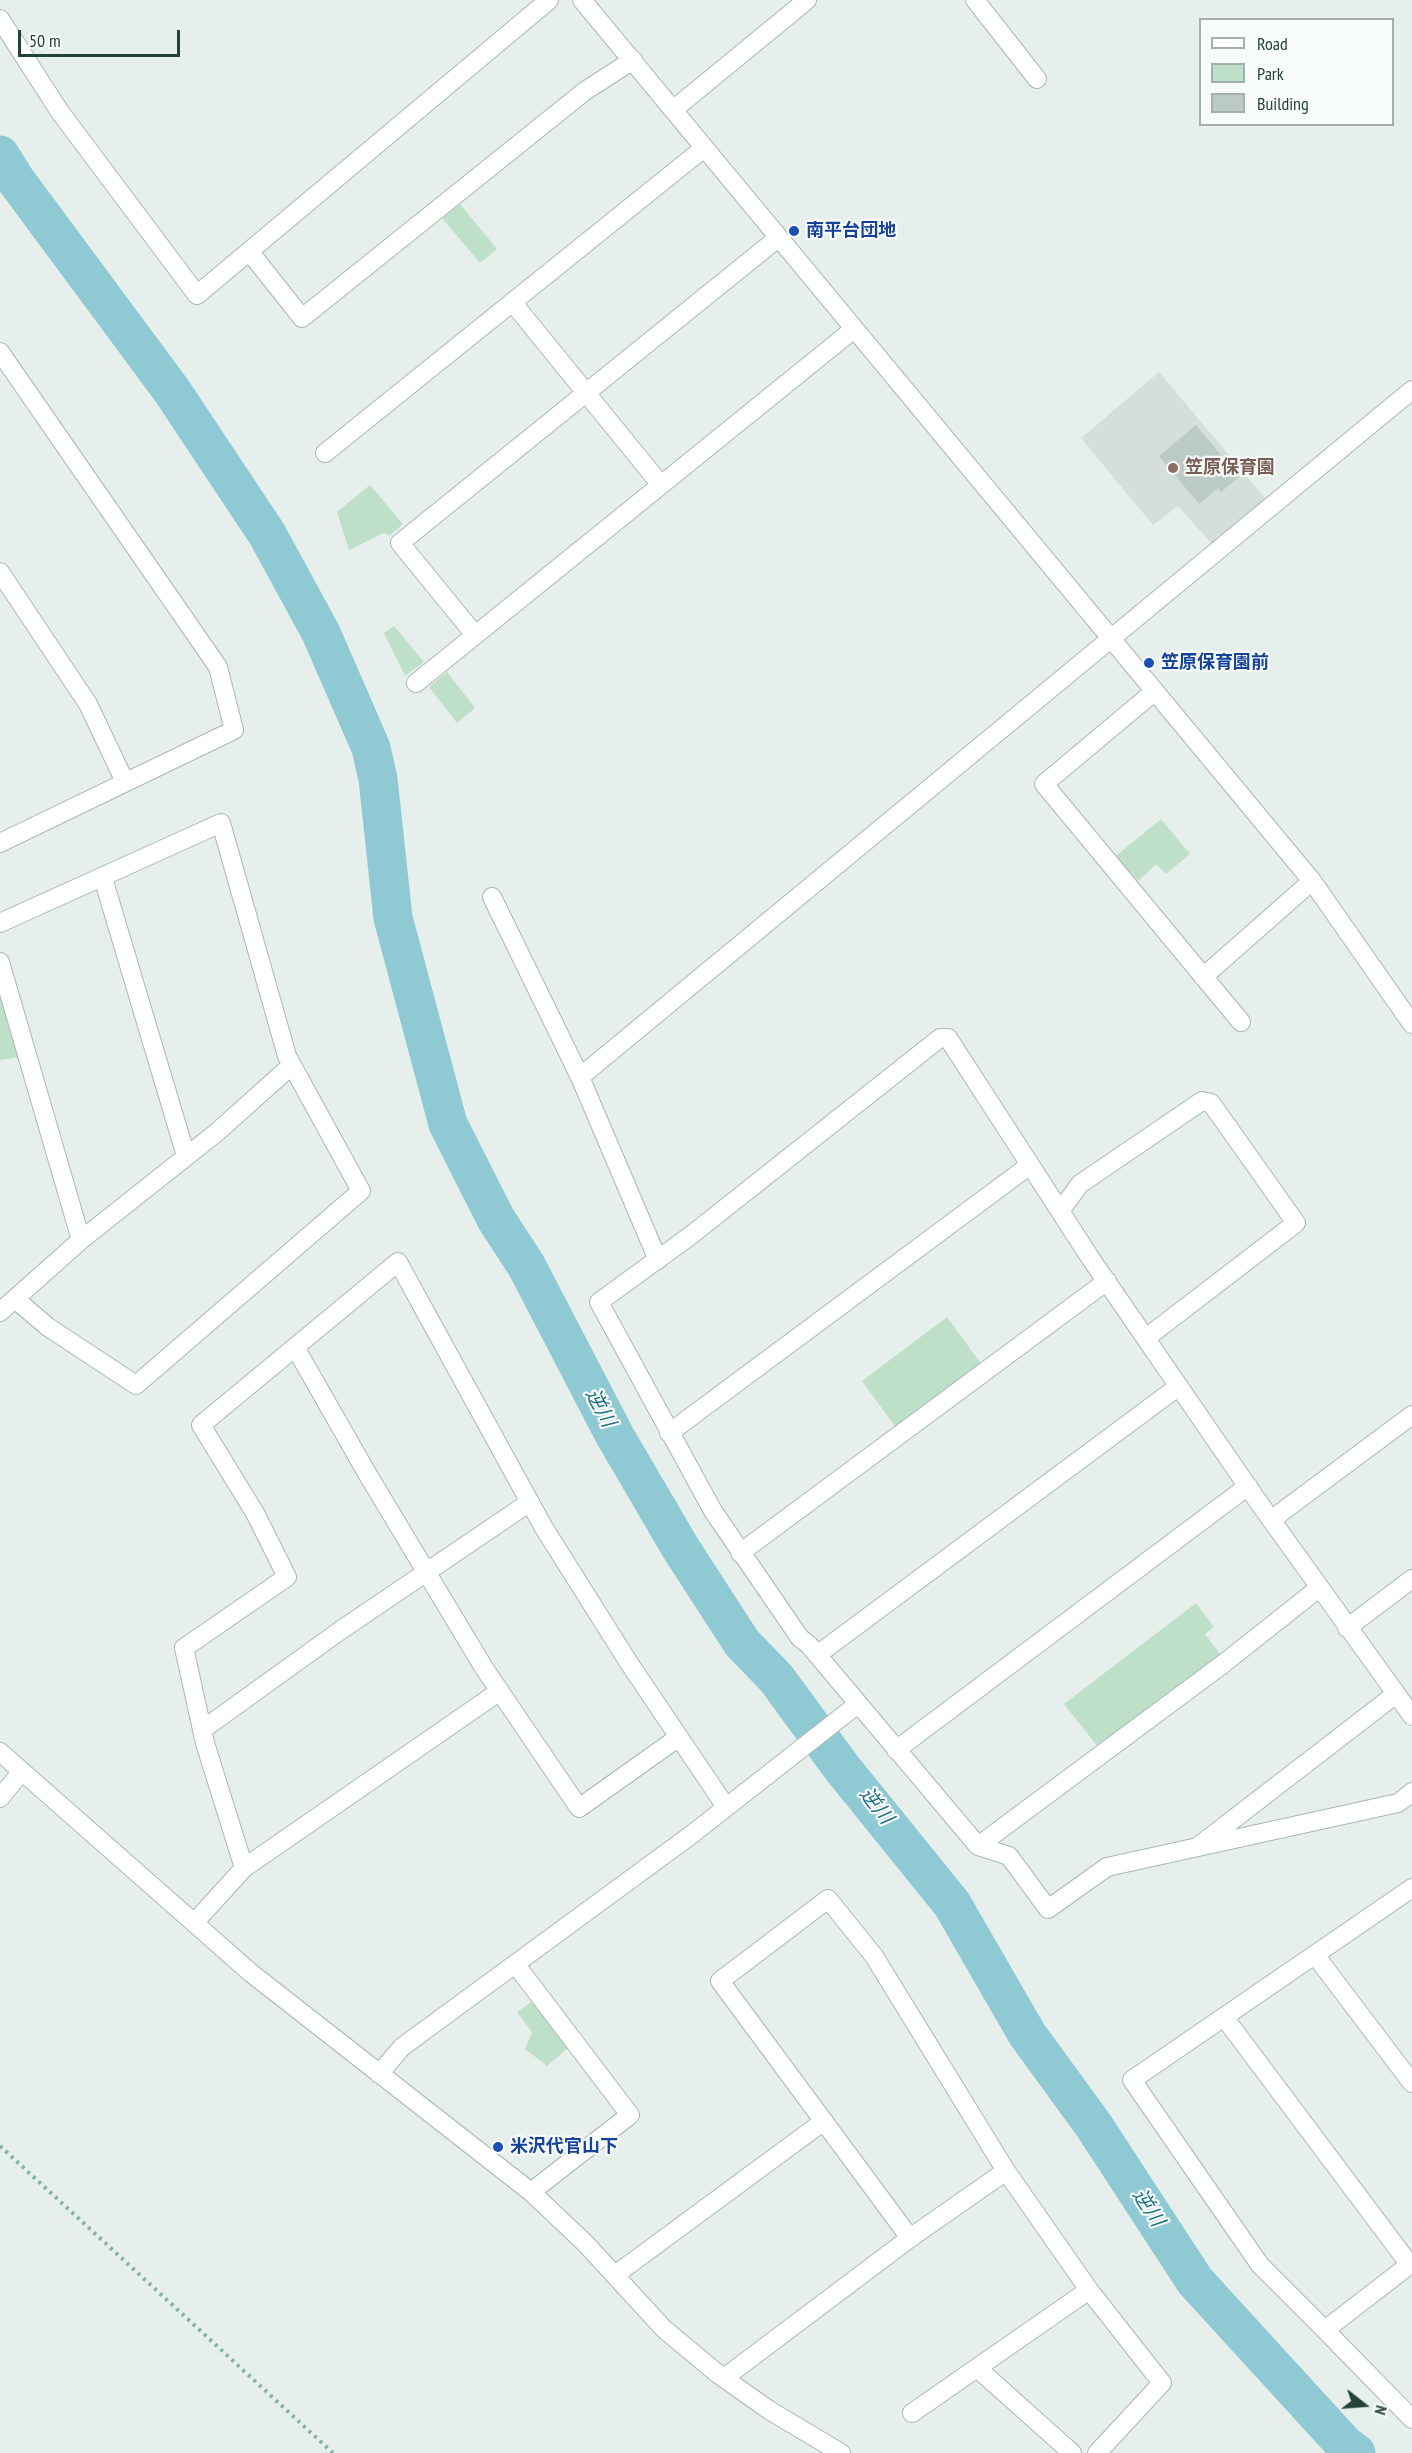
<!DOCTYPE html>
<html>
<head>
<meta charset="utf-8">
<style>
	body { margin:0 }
	#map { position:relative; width:1412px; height:2453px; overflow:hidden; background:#e6efeb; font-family:"PT Sans Narrow",sans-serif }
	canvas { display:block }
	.legend { position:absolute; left:1199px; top:18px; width:195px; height:108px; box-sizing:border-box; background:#f7fbf9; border:2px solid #a3b1ad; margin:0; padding:8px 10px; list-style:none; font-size:18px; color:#24423a }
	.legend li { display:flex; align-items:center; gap:12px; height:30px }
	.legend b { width:30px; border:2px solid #a3b1ad }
	.north { position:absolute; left:1334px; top:2375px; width:60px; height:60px; -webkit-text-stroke:4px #f7fbf9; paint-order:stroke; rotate:107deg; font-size:16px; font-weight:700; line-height:24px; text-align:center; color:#24423a }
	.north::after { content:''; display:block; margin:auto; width:21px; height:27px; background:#24423a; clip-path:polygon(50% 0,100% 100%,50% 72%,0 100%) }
	.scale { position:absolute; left:18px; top:30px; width:162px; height:27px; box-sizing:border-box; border:3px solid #24423a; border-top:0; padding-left:8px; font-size:18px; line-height:21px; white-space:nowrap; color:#24423a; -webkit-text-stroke:4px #f7fbf9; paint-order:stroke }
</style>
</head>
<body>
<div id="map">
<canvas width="1412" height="2453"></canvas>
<ul class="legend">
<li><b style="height:8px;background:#fff"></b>Road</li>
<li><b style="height:16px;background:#bfe0c8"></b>Park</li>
<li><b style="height:16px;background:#bbcac4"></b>Building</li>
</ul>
<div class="north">N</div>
<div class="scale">50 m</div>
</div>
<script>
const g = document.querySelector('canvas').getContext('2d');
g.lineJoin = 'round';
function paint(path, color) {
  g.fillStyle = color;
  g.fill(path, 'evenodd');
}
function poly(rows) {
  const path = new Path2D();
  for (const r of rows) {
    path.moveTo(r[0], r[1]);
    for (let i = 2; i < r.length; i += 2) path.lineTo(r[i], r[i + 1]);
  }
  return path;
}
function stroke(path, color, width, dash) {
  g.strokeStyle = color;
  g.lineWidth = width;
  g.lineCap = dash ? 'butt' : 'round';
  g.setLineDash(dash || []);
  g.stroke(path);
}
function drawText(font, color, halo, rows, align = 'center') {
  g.font = font + ' "PT Sans Narrow","Noto Sans JP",sans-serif';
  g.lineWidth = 4.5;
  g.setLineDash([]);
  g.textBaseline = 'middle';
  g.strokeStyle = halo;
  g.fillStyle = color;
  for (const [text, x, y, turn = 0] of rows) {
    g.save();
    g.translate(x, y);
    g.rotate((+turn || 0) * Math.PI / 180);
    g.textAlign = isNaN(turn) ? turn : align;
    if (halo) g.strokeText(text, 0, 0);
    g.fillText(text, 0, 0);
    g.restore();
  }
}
paint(poly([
	[1159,372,1266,499,1213,545,1178,506,1153,525,1081,438]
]), '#d4dfda');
paint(poly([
	[460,204,497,249,480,263,442,218],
	[370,485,403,524,390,535,383,533,349,550,337,512],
	[394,626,424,662,405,676,384,633],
	[447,672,475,708,457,723,429,687],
	[1161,819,1190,854,1166,874,1156,864,1138,881,1116,856],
	[0,984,20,1057,0,1060],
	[947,1317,982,1365,897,1429,862,1381],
	[1196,1603,1214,1627,1205,1634,1221,1655,1099,1748,1064,1704],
	[534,2000,569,2047,547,2066,525,2049,532,2032,517,2012]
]), '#bfe0c8');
stroke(poly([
	[0,155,15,179,172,391,267,534,321,633,371,748,378,779,393,918,448,1124,496,1219,526,1265,615,1436,680,1547,742,1643,776,1678,842,1768,952,1904,1027,2034,1094,2126,1195,2281,1344,2444,1356,2453]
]), '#8ec9d4', 39);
paint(poly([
	[1196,425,1239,477,1221,492,1218,488,1199,504,1159,456]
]), '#bbcac4');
const minor = poly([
	[582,0,1312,881,1412,1024],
	[975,0,1037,79],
	[0,19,60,112,197,295,549,0],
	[673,110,807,0],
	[249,251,302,318,585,91,633,60],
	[513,303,661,485],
	[0,352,218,667,234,730,0,843],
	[325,453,704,148],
	[0,572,88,704,125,782],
	[475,635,400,543,778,238],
	[416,683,854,329],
	[1155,691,1044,784,1241,1022],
	[103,878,186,1156],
	[492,897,580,1077,658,1260],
	[0,923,221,823,287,1056,361,1191,136,1385,48,1327,15,1299],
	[0,962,81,1240,0,1312],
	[1203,977,1312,881],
	[580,1077,1412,390],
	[1060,1211,1080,1184,1202,1101,1211,1103,1296,1223,1146,1338],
	[81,1240,216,1133,292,1065],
	[295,1347,368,1475,484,1668,579,1808,679,1737],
	[669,1433,1030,1165],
	[1271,1520,1412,1415],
	[740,1553,1107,1281],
	[1347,1628,1412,1579],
	[817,1655,1179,1386],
	[1412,1716,1257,1500,1091,1259,948,1038,940,1038,690,1236,599,1302,713,1511,800,1638,809,1645,978,1846,1009,1856,1048,1909,1107,1867,1398,1803,1412,1792],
	[202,1730,341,1630,530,1502],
	[896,1750,1248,1486],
	[0,1752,251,1973,531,2192,585,2243,664,2329,718,2374,769,2410,841,2453],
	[0,1798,22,1771],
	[1200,1845,1396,1694],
	[978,1846,1223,1664,1319,1588],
	[244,1868,500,1691],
	[1412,1888,1132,2080,1260,2265,1325,2330,1412,2263],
	[194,1923,244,1868,205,1743,184,1648,287,1577,255,1513,201,1425,398,1262,544,1528,629,1663,726,1807],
	[1315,1955,1412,2083],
	[516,1965,630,2115,531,2192],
	[1224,2017,1410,2265],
	[379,2074,402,2047,691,1835,858,1704],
	[1006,2171,910,2238,720,1981,828,1899,874,1956,1006,2171,1089,2290,1162,2383,1097,2453],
	[615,2275,824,2121],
	[1325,2330,1412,2419],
	[977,2368,1072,2453],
	[724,2378,910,2238],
	[912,2413,1089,2290]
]);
stroke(minor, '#a8b8b2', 20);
stroke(poly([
	[0,2146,333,2453]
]), '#86b3a5', 4, [3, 4.5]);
stroke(minor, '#fff', 18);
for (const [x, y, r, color] of [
	[794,231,6,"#1a4fb4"],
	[1173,468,6,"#8d6e63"],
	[1149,663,6,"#1a4fb4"],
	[498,2147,6,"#1a4fb4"]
]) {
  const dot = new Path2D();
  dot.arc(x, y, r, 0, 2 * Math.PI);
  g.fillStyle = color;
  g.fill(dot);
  stroke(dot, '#f7fbf9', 2);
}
drawText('bold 18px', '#164399', '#f7fbf9', [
	["南平台団地",806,231],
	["笠原保育園前",1161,663],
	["米沢代官山下",510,2147]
], 'left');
drawText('bold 18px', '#785e54', '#f7fbf9', [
	["笠原保育園",1185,468]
], 'left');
drawText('italic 20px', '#1c6f80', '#f7fbf9', [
	["逆川",600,1408,62],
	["逆川",876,1806,52],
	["逆川",1148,2208,57]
]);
</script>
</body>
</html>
